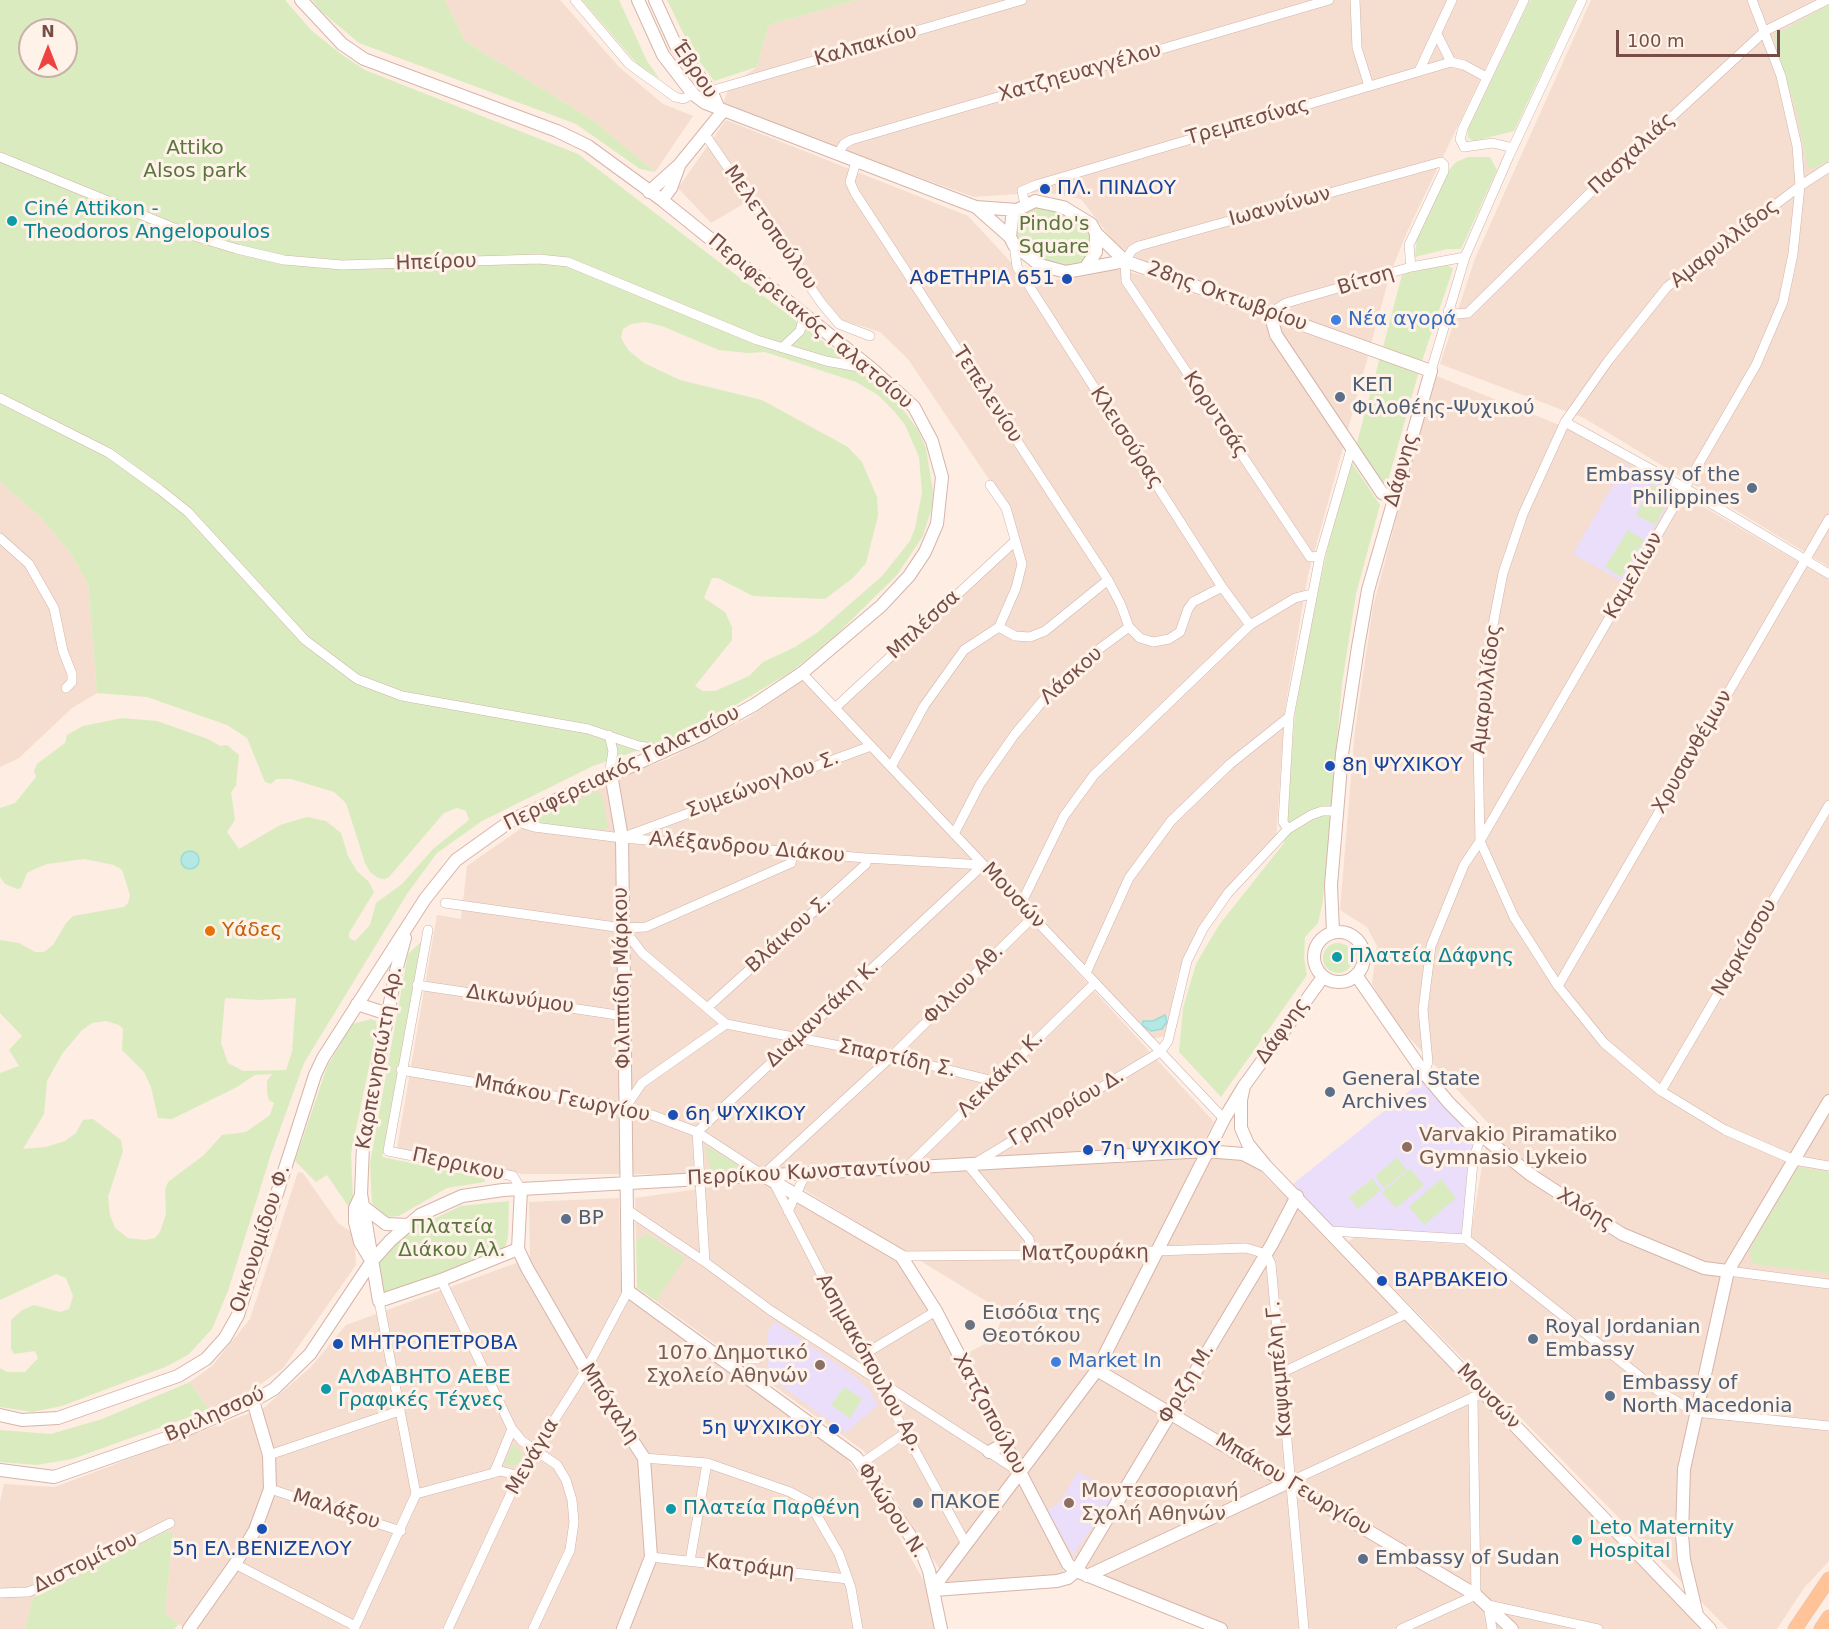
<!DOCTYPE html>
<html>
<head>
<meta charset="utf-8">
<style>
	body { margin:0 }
	#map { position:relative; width:1829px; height:1629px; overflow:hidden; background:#fdede2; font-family:"DejaVu Sans",sans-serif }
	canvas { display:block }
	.north { position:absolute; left:18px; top:18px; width:60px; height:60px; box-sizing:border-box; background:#fff2e9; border:2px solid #c8b0a8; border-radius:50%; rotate:0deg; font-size:16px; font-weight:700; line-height:24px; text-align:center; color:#764e47 }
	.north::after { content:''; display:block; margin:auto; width:21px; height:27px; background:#ee4340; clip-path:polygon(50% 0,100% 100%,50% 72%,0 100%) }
	.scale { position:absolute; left:1616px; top:30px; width:164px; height:27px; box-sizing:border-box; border:3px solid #764e47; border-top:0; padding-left:8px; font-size:18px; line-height:21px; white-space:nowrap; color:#764e47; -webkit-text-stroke:4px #fff2e9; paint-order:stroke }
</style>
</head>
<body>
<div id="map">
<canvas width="1829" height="1629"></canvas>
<div class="north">N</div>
<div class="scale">100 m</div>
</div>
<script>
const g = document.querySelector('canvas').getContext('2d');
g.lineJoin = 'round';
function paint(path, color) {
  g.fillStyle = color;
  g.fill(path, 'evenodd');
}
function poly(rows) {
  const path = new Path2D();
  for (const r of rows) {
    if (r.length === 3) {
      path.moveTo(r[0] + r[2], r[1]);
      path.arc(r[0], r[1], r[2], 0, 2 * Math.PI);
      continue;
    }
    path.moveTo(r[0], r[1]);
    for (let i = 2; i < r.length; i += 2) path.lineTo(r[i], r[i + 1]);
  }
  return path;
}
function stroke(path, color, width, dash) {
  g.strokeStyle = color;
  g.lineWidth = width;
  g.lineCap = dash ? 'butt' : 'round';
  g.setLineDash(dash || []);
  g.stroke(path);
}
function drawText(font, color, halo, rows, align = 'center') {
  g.font = font + ' "DejaVu Sans",sans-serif';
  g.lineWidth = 6;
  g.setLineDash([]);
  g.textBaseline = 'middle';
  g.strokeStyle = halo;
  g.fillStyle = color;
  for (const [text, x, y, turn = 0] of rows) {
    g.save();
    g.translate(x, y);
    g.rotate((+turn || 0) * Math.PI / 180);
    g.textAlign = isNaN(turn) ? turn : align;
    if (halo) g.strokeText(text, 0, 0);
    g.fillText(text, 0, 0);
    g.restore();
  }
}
paint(poly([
	[445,0,560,0,619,67,663,104,693,116,655,172,593,120,465,41],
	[857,0,1518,0,1407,232,1390,274,1371,344,1143,261,1117,246,1081,199,1044,192,974,197,722,107,729,87,757,67,769,25],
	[1591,0,1829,0,1829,567,1584,418,1440,364,1476,256],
	[726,120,968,216,1019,271,1047,281,1084,276,1106,267,1141,275,1368,356,1308,575,1285,708,1276,838,1246,865,1207,915,1178,973,1165,1036,1152,1039,841,709,1020,540,1003,500,908,359,880,332,842,320,820,293,755,197,711,223,678,188],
	[1434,375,1572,430,1829,580,1829,1561,1804,1588,1777,1629,1728,1629,1348,1242,1355,1237,1469,1245,1489,1124,1391,1018,1372,984,1377,946,1367,927,1340,910,1355,730,1373,607],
	[0,482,40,517,69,551,88,584,97,693,72,708,19,758,0,767],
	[804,680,1013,902,1214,1122,1201,1147,707,1174,523,1174,397,1148,437,915,461,919,467,866,539,816,598,786,668,759,748,718],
	[1230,1155,1255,1166,1363,1273,1481,1399,1631,1545,1706,1629,1228,1629,1144,1596,1083,1567,1067,1552,962,1356,994,1339,1004,1312,803,1189,806,1179],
	[298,1172,303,1173,338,1223,354,1234,356,1265,283,1368,250,1392,209,1410,190,1382,212,1366,250,1319],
	[763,1180,899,1261,1009,1453,1064,1572,1051,1579,951,1587,864,1451,656,1301,684,1258,648,1234,636,1240,635,1198],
	[619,1198,621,1295,847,1459,878,1501,924,1581,934,1629,193,1629,274,1495,259,1412,311,1367,346,1325,530,1258,529,1202],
	[250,1413,266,1471,265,1486,250,1527,233,1557,184,1628,165,1612,173,1534,33,1598,25,1629,0,1629,0,1502,4,1484,55,1487]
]), '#f5ddd0');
paint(poly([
	[1625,464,1674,493,1623,582,1573,554],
	[1428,1076,1479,1134,1465,1237,1331,1229,1289,1187],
	[775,1322,853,1375,869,1389,878,1405,846,1433,768,1376,768,1332],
	[1078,1472,1116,1493,1073,1555,1047,1510,1057,1505]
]), '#eadefa');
paint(poly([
	[0,0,285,0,311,30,341,54,365,70,578,154,838,353,899,404,918,430,926,448,933,491,932,507,923,536,897,575,836,635,791,672,700,726,667,740,593,766,482,821,437,853,407,894,304,1063,271,1154,228,1291,212,1329,188,1355,165,1367,62,1406,32,1412,0,1407,0,1368,7,1372,25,1372,38,1358,35,1351,14,1354,11,1349,11,1320,22,1310,34,1305,60,1312,69,1309,73,1296,66,1278,56,1274,0,1300,0,1073,19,1066,9,1050,22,1036,0,1013,0,940,19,943,35,952,44,952,53,945,66,923,73,916,124,907,128,903,130,895,122,870,114,865,84,859,47,864,35,869,27,873,21,888,17,889,5,884,0,877,0,808,15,803,36,777,34,771,37,764,65,743,67,735,83,726,122,718,157,721,208,739,220,746,227,745,239,755,236,786,231,792,235,820,227,832,239,849,280,825,307,817,326,821,341,833,348,856,357,871,369,882,374,892,349,933,349,938,355,941,370,925,376,903,402,884,433,849,469,820,466,811,457,808,444,813,389,877,385,879,378,878,370,872,365,863,346,803,334,792,291,779,276,779,271,784,265,782,247,738,227,725,147,697,97,693,88,584,69,551,40,517,0,482],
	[30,30,66,30,66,66,30,66],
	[645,322,662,326,719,350,748,353,765,352,856,382,878,395,894,411,905,425,919,457,922,493,915,528,910,541,882,576,818,632,795,647,763,662,749,676,715,691,703,691,695,686,732,640,732,627,725,612,704,598,712,578,718,578,753,596,825,599,853,578,866,563,878,516,877,497,862,462,848,447,762,400,680,380,644,363,628,350,621,338,623,329,631,324],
	[225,998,260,1000,296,998,292,1052,286,1070,243,1071,228,1063,221,1043],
	[106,1021,119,1025,123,1029,122,1050,144,1072,151,1087,158,1118,172,1119,237,1087,255,1075,272,1074,267,1081,267,1092,269,1100,274,1103,270,1115,246,1132,222,1135,204,1155,168,1182,165,1190,166,1214,160,1232,155,1238,145,1240,128,1238,115,1228,110,1215,108,1197,123,1151,121,1140,93,1119,83,1120,76,1133,65,1141,46,1147,23,1149,44,1114,47,1081,62,1054,82,1030,92,1023],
	[312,0,445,0,465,41,593,120,655,172,640,169,576,124,359,43,321,11],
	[582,0,619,0,647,61,659,78,639,66],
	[667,0,857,0,769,25,757,67,714,81,692,51],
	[1530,0,1576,0,1514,131,1474,141,1468,138,1468,129],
	[1829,5,1829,161,1815,168,1808,167,1797,114,1773,36],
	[1468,157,1490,157,1497,170,1461,249,1447,249,1415,257,1417,237,1445,175,1456,162],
	[1044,205,1081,221,1091,234,1091,250,1081,262,1066,266,1042,260,1022,248,1014,235,1016,219,1027,207],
	[1445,262,1453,269,1422,361,1383,347,1402,275],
	[1380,357,1419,371,1386,488,1356,446],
	[1352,463,1380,505,1356,594,1342,684,1323,900,1318,923,1305,937,1304,958,1307,975,1221,1097,1179,1052,1183,1008,1196,964,1219,925,1284,843,1295,714,1308,637,1331,533],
	[1652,484,1671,494,1655,525,1636,515],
	[1628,530,1644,540,1621,577,1605,567],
	[598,791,602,796,608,828,606,830,539,824,539,816],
	[422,941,382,1157,484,1178,485,1182,447,1188,399,1216,388,1217,381,1215,372,1203,370,1163,408,954],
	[1338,958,15],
	[371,1019,376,1021,377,1029,351,1153,353,1201,348,1206,327,1175,316,1182,295,1161,327,1067,352,1024],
	[705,1146,736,1163,738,1169,710,1169],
	[1397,1158,1407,1170,1384,1188,1375,1176],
	[1798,1167,1829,1172,1829,1273,1753,1264,1749,1251],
	[1410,1169,1424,1185,1396,1208,1382,1192],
	[1372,1179,1381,1190,1358,1209,1349,1197],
	[1441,1179,1456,1198,1424,1225,1409,1207],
	[509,1201,508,1237,505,1248,440,1277,385,1297,378,1262,410,1230,461,1206],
	[648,1234,685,1258,656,1301,637,1288,636,1240],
	[190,1382,209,1410,72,1459,36,1465,0,1462,0,1430,51,1434,102,1419],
	[844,1387,862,1399,850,1418,831,1405],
	[513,1444,521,1452,522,1460,515,1465,504,1465],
	[165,1532,173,1533,165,1612,179,1624,174,1629,25,1629,33,1598]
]), '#daecbf');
const water = poly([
	[190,860,9],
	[1165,1015,1167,1022,1162,1029,1151,1031,1142,1025,1143,1021,1153,1021,1165,1015]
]);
paint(water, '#b5e8e5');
stroke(water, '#9bdad7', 1.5);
const street = poly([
	[575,0,629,64,675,97,683,99,693,94],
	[1355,0,1357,48,1369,86],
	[1437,34,1451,62],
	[1419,71,1452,0],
	[712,93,714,90,1022,0],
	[704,133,822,304,839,324,870,336],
	[1513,148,1493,143,1464,147,1460,139,1463,128,1524,0],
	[837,155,844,144,851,140,1329,0],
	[0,157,191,235,237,249,284,260,342,265,539,259,568,262,757,340,826,361,870,369],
	[856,162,850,182,855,193,1108,580,1121,605,1129,627],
	[1829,167,1800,186,1667,287,1608,361,1565,422,1523,514,1503,573,1486,661,1478,744,1480,841,1514,917,1558,986,1604,1043,1661,1091,1725,1130,1794,1160,1829,1166],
	[1025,204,1022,191,1036,185,1451,62,1464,65,1486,77],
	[1014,245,1017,267,1222,587,1250,625],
	[1448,311,1457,314,1468,313,1600,183,1765,31,1827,0],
	[1270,313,1286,303,1411,267,1465,257],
	[782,348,800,331,804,315],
	[1431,371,1465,257,1509,156,1582,0],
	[0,398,109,453,159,489,188,512,305,640,357,679,402,696,588,729,639,746,666,750],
	[1565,422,1685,488,1829,574],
	[990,485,1006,508,1022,564,1016,588,999,627],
	[0,538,29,564,54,608,63,651,72,674,72,682,66,688],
	[1320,556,1310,557,1126,281,1125,261,1132,250,1139,246,1441,162,1444,165,1444,171,1409,245,1411,267],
	[802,673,1224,1119],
	[835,708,1014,542],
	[609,735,613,751,609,775],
	[891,767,924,706,964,650,999,627,1015,636,1030,637,1045,631,1108,580],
	[512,820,534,827,622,838,866,858,983,865],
	[1288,829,1283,822,1289,717,1320,556,1352,446],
	[954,834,980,784,1015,734,1046,697,1087,658,1129,627,1140,638,1153,642,1169,639,1180,632,1188,609,1193,602,1222,587],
	[624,837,871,746],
	[445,903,623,928,646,927,791,863,793,853],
	[1021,904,1064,816,1094,775,1250,625,1295,598,1311,594],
	[623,928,642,953,726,1024,892,1056,994,1081],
	[428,930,388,1151,513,1176,521,1189],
	[1086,973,1129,878,1171,821,1230,764,1289,717],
	[417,985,624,1016],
	[1558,986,1829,519],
	[707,1008,866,864,866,858],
	[401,1070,625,1108,652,1115,697,1132,763,1175,892,1056,1033,917],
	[1424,1073,1428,1062,1423,1010,1431,946,1464,865,1480,841,1756,365,1783,302,1793,254,1800,186,1797,146,1781,76,1752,0],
	[1661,1091,1829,805],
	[625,1108,642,1083,726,1024],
	[697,1132,983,865],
	[697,1132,705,1262],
	[977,1162,1160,1052,1168,1041,1187,961,1203,929,1228,893,1288,829,1311,815,1322,811,1337,811],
	[967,1164,1029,1239,1032,1255],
	[907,1167,1095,983],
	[773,1181,863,1355,966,1544],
	[626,1209,705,1262,770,1310,1018,1471],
	[788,1211,806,1173],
	[1330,1231,1466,1239,1657,1390,1695,1412,1829,1426],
	[1466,1239,1473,1162,1481,1135],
	[901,1256,1032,1255,1246,1248,1266,1254,1271,1264,1304,1629],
	[1728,1271,1829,1284],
	[441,1280,512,1429,494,1473],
	[863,1355,936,1311],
	[722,1359,757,1359],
	[1279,1374,1408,1313],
	[512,1429,522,1441,557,1465,566,1480,572,1500,574,1522,570,1550,533,1629],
	[269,1455,399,1411],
	[644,1458,707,1463,790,1492,809,1502,839,1554,851,1588,858,1629],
	[862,1463,907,1432],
	[1289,1482,1478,1395],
	[270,1489,401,1531],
	[416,1494,501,1471,519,1476],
	[651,1557,848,1579],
	[690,1561,707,1463],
	[235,1564,355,1626],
	[0,1593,28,1592,47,1585,170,1523],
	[354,1629,416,1494,379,1301],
	[448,1629,519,1476,586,1370,628,1291],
	[1401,1629,1476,1595,1473,1397],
	[1492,1629,1488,1605,1598,1629]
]);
const secondary = poly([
	[638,0,663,55,693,94,705,103,976,207,1017,210],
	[655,0,676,46,712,93,719,109],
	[649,192,679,165,723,111],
	[662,200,671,188,679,166],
	[976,207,1010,237],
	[1125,261,1066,272,1040,265,1014,245,1010,237,1012,218,1017,210,1035,201,1063,207,1091,224,1096,233,1125,261,1431,371,1368,590,1358,647,1342,754,1331,885,1333,932],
	[1086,267,1096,252,1096,233],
	[1270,313,1276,335,1372,478,1382,493,1394,498],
	[611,774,622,838,628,1291,856,1457,922,1553,929,1571,941,1629],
	[1339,957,25],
	[405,938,396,971,363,1146,361,1194,379,1301,441,1280,518,1249],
	[1356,975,1424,1073,1449,1103,1481,1135,1531,1175,1622,1234,1704,1268,1728,1271],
	[357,1004,388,1014],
	[1244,1086,1241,1100,1241,1128,1248,1144,1266,1166,1710,1629],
	[764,1176,901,1256,936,1311,1068,1564,1076,1571,1221,1629],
	[521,1189,518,1249,527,1268,586,1370,644,1458,651,1557,623,1629],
	[361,1195,355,1208,355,1222,360,1242,369,1257],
	[364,1207,386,1224,408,1225],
	[1097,1370,1476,1595,1512,1629],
	[0,1415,22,1420,58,1418,178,1376,206,1359,225,1338,238,1315,315,1075,323,1058,425,899,456,860,512,820,702,734,754,705,802,673,881,606,909,576,925,552,937,524,942,477,932,441,914,407,872,369,662,200,588,146,557,131,364,59,342,44,301,0],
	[989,1452,1004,1444],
	[0,1470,54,1477,169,1437,253,1401,274,1389,310,1354,372,1261,391,1240,420,1215,462,1196,503,1190,1206,1151,1243,1154,1266,1166],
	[1087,1576,1289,1482],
	[934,1590,940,1579,1097,1370,1224,1119,1244,1086,1323,977],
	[934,1590,1057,1581,1068,1578,1076,1571,1272,1244,1297,1196],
	[1697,1615,1684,1560,1682,1534,1684,1469,1728,1271,1829,1101],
	[189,1629,235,1564,255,1530,270,1489,269,1455,253,1401]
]);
const primary = poly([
	[1795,1629,1829,1579],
	[1821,1629,1829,1617]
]);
stroke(street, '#d1b4ab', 10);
stroke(secondary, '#d7b4a9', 14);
stroke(primary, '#d9cdcb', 15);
stroke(street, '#fff', 9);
stroke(secondary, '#fff', 12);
stroke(primary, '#ffc397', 14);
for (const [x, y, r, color] of [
	[1045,189,6,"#1a4fb4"],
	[12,221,6,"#0f9aa8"],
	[1067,279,6,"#1a4fb4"],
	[1336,320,6,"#3f7fe0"],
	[1340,397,6,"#5c6f8a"],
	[1752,488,6,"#5c6f8a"],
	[1330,766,6,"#1a4fb4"],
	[210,931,6,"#e8710a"],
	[1337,957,6,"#0f9aa8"],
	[1330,1092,6,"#5c6f8a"],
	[673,1115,6,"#1a4fb4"],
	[1407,1147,6,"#8d6e63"],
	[1088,1150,6,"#1a4fb4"],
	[566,1219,6,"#5c6f8a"],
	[1382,1281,6,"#1a4fb4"],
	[970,1325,6,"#6b7280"],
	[1533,1339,6,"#5c6f8a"],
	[338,1344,6,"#1a4fb4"],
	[1056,1362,6,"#3f7fe0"],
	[820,1365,6,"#8d6e63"],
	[326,1389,6,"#0f9aa8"],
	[1610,1396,6,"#5c6f8a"],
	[834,1429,6,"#1a4fb4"],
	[918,1503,6,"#5c6f8a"],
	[1069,1503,6,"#8d6e63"],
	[671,1509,6,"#0f9aa8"],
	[262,1529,6,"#1a4fb4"],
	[1577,1540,6,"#0f9aa8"],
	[1363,1559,6,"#5c6f8a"]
]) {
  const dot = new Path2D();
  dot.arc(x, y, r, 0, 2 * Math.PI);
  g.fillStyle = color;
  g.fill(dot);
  stroke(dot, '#fff2e9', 2);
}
drawText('20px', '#764e47', '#fff2e9', [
	["Καλπακίου",866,46,-16],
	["Έβρου",694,70,56],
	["Χατζηευαγγέλου",1080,73,-16],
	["Τρεμπεσίνας",1248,122,-16],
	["Πασχαλιάς",1632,154,-43],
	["Ιωαννίνων",1280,207,-15],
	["Μελετοπούλου",770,228,55],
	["Αμαρυλλίδος",1725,244,-38],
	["Ηπείρου",436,263,-2],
	["Βίτση",1366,281,-17],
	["28ης Οκτωβρίου",1227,297,20],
	["Περιφερειακός Γαλατσίου",810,322,40],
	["Τεπελενίου",987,395,57],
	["Κορυτσάς",1215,415,56],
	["Κλεισούρας",1126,438,57],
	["Δάφνης",1402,470,-74],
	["Καμελίων",1634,576,-60],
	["Μπλέσσα",924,625,-43],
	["Λάσκου",1072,676,-42],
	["Αμαρυλλίδος",1487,689,-83],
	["Χρυσανθέμων",1693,752,-60],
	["Περιφερειακός Γαλατσίου",622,769,-26],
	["Συμεώνογλου Σ.",763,785,-20],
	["Αλέξανδρου Διάκου",747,848,5],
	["Μουσών",1013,896,47],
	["Βλάικου Σ.",789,934,-42],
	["Ναρκίσσου",1745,948,-60],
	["Φιλιππίδη Μάρκου",623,978,-91],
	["Φιλιου Αθ.",964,985,-45],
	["Δικωνύμου",520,1000,8],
	["Διαμαντάκη Κ.",823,1014,-43],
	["Δάφνης",1283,1031,-54],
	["Καρπενησιώτη Αρ.",380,1058,-80],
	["Σπαρτίδη Σ.",897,1059,12],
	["Λεκκάκη Κ.",1001,1075,-45],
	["Μπάκου Γεωργίου",562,1099,11],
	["Γρηγορίου Δ.",1067,1108,-31],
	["Περρικου",458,1165,12],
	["Περρίκου Κωνσταντίνου",809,1173,-3],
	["Χλόης",1585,1210,32],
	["Οικονομίδου Φ.",261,1239,-72],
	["Ματζουράκη",1085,1254,-1],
	["Ασημακόπουλου Αρ.",869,1363,61],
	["Καψαμπέλη Γ.",1280,1369,-95],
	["Φριζη Μ.",1187,1384,-59],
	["Μουσών",1488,1397,46],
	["Μπόχαλη",609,1404,57],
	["Χατζοπούλου",989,1414,62],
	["Βριλησσού",215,1415,-24],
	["Μενάγια",533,1457,-60],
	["Μπάκου Γεωργίου",1293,1485,31],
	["Μαλάξου",336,1510,18],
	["Φλώρου Ν.",891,1511,57],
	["Διστομίτου",86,1563,-26],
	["Κατράμη",750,1567,7]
]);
drawText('20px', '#59773c', '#fff2e9', [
	["Attiko",195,149],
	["Alsos park",195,172],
	["Pindo's",1054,225],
	["Square",1054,248],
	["Πλατεία",452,1228],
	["Διάκου Αλ.",452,1251]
]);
drawText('20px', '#164399', '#fff2e9', [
	["ΠΛ. ΠΙΝΔΟΥ",1057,189],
	["ΑΦΕΤΗΡΙΑ 651",1055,279,"right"],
	["8η ΨΥΧΙΚΟΥ",1342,766],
	["6η ΨΥΧΙΚΟΥ",685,1115],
	["7η ΨΥΧΙΚΟΥ",1100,1150],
	["ΒΑΡΒΑΚΕΙΟ",1394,1281],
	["ΜΗΤΡΟΠΕΤΡΟΒΑ",350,1344],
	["5η ΨΥΧΙΚΟΥ",822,1429,"right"],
	["5η ΕΛ.ΒΕΝΙΖΕΛΟΥ",262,1550,"center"]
], 'left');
drawText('20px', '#0d838f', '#fff2e9', [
	["Ciné Attikon -",24,210],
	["Theodoros Angelopoulos",24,233],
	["Πλατεία Δάφνης",1349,957],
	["ΑΛΦΑΒΗΤΟ ΑΕΒΕ",338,1378],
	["Γραφικές Τέχνες",338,1401],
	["Πλατεία Παρθένη",683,1509],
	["Leto Maternity",1589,1529],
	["Hospital",1589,1552]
], 'left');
drawText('20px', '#366cbe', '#fff2e9', [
	["Νέα αγορά",1348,320],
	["Market In",1068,1362]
], 'left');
drawText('20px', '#4e5e75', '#fff2e9', [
	["ΚΕΠ",1352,386],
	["Φιλοθέης-Ψυχικού",1352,409],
	["Embassy of the",1740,476,"right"],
	["Philippines",1740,499,"right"],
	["General State",1342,1080],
	["Archives",1342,1103],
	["BP",578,1219],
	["Royal Jordanian",1545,1328],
	["Embassy",1545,1351],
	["Embassy of",1622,1384],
	["North Macedonia",1622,1407],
	["ΠΑΚΟΕ",930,1503],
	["Embassy of Sudan",1375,1559]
], 'left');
drawText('20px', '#c56008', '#fff2e9', [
	["Υάδες",222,931]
], 'left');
drawText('20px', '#785e54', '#fff2e9', [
	["Varvakio Piramatiko",1419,1136],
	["Gymnasio Lykeio",1419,1159],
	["107o Δημοτικό",808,1354,"right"],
	["Σχολείο Αθηνών",808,1377,"right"],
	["Μοντεσσοριανή",1081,1492],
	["Σχολή Αθηνών",1081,1515]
], 'left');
drawText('20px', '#5b616d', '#fff2e9', [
	["Εισόδια της",982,1314],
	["Θεοτόκου",982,1337]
], 'left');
</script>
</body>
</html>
